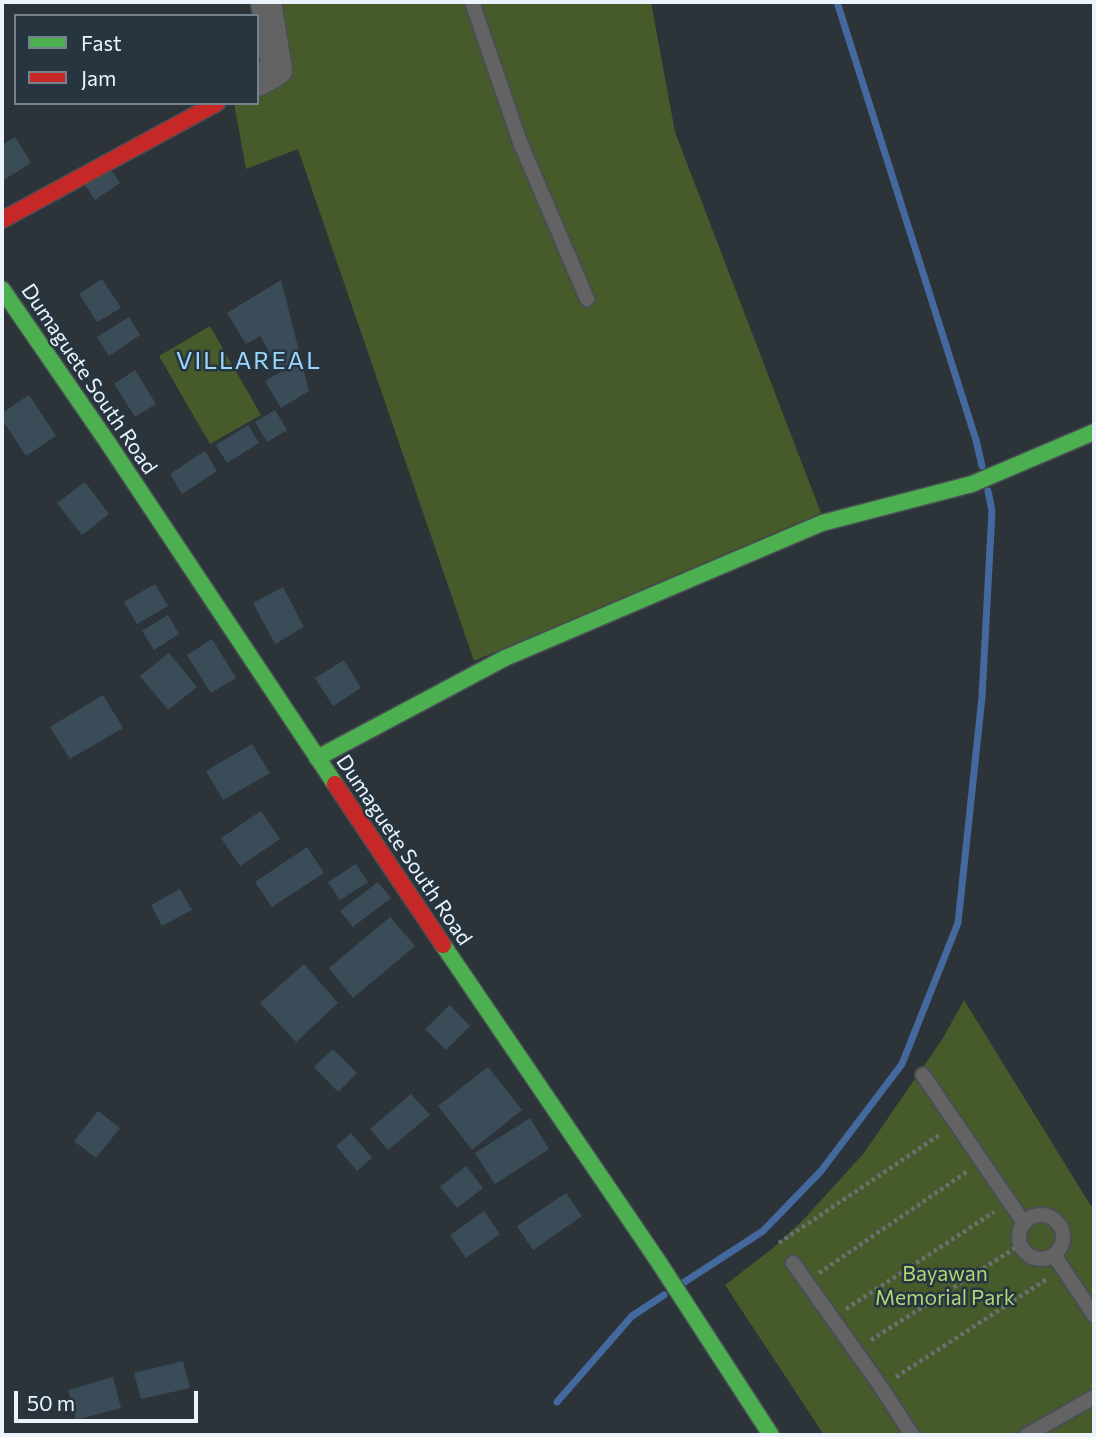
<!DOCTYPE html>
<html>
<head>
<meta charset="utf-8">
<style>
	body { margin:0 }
	#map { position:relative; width:1096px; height:1437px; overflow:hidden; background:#2c343a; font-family:Commissioner,sans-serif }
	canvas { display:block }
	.frame { position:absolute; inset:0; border:4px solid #ebf4fc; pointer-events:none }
	.legend { position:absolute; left:14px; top:14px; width:245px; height:91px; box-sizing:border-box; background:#263540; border:2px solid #75818b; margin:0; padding:9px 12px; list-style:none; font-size:21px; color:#ebf4fc }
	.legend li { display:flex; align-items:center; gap:14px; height:35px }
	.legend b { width:35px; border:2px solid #75818b }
	.scale { position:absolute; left:14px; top:1391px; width:184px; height:32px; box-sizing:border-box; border:4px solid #ebf4fc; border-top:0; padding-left:9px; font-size:21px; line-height:24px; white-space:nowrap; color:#ebf4fc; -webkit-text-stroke:5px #263540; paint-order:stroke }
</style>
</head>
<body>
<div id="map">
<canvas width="1096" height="1437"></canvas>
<div class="frame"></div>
<ul class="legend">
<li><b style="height:9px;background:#4caf50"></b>Fast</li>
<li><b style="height:9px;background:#c62828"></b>Jam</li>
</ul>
<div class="scale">50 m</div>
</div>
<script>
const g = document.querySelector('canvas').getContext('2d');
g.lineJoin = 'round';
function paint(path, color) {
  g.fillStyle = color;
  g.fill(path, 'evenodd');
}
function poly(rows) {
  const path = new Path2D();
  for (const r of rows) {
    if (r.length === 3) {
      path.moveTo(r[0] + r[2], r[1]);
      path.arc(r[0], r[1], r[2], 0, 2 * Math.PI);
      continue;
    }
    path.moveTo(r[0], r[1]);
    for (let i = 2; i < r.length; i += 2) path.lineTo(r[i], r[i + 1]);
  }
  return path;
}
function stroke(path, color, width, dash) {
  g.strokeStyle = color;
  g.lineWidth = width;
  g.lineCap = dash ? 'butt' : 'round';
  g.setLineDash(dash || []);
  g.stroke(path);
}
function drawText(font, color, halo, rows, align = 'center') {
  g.font = font + ' Commissioner,sans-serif';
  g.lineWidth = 5;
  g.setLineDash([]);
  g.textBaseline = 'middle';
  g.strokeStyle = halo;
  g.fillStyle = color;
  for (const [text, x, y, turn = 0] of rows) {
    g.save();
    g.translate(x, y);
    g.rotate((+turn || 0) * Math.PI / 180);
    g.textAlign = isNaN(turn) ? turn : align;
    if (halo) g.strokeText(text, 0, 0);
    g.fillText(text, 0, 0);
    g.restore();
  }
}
paint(poly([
	[274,2,651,2,675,132,821,513,474,661,298,149,246,169,234,103,257,103,257,87],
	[210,326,261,415,210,444,159,356],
	[964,1000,1094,1211,1094,1435,824,1435,725,1285,773,1248,804,1219,864,1153,943,1038]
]), '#465a2a');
stroke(poly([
	[837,2,976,440,982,466],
	[683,1283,763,1231,821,1171,902,1064,958,923,982,697,992,511,988,491],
	[557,1402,632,1316,664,1295]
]), '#44699f', 7);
paint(poly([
	[15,137,31,163,2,181,2,145],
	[110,168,120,183,95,200,85,185],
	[102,279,121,308,97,322,79,294],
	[281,280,309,391,281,408,265,381,281,372,260,336,246,344,227,313],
	[129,317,140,335,109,356,97,337],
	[135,370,156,404,135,417,114,384],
	[29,395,56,436,26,456,2,419,2,413],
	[275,410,287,430,267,442,255,422],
	[248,425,259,443,227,463,216,445],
	[205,451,217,471,182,494,170,474],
	[85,482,109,514,82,535,57,503],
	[155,584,168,606,137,624,124,602],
	[283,587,304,627,275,644,253,603],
	[168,615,179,634,154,650,142,631],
	[212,639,236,678,211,693,187,655],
	[169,653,197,687,168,710,140,676],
	[344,660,361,688,333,706,315,678],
	[103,695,123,728,70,759,50,727],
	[252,744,270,773,223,800,206,771],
	[261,811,280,839,240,866,221,838],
	[307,847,324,873,272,907,255,882],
	[356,864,368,882,340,900,328,882],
	[378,882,391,898,353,927,340,911],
	[180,889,192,910,162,926,151,905],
	[390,917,415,946,353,998,329,968],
	[304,964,338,1003,296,1042,260,1003],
	[450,1005,470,1026,446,1050,425,1029],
	[333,1049,357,1073,338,1092,314,1067],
	[488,1067,522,1110,472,1150,438,1106],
	[411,1094,430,1115,388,1150,370,1129],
	[98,1111,120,1128,96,1158,74,1141],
	[530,1118,549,1149,495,1184,475,1153],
	[351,1133,372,1158,357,1171,336,1146],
	[466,1166,483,1188,457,1208,440,1187],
	[566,1193,582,1216,533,1250,517,1226],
	[484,1211,500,1234,466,1258,450,1235],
	[183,1361,190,1388,141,1399,134,1373],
	[113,1377,121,1408,76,1420,68,1390]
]), '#3a4c58');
const lane = poly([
	[472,2,520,142,587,299],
	[923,1075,1024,1223],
	[1041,1237,22],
	[1054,1255,1094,1315],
	[793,1263,881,1387,912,1435],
	[1027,1435,1094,1397]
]);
const street = poly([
	[257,81,277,70,266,2]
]);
const fast = poly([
	[2,289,106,440,335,784],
	[317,758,505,658,822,523,972,484,1094,432],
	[443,945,658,1261,771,1435]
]);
const jam = poly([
	[2,220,217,103],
	[335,784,443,945]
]);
stroke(lane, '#484f54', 18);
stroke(street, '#484f54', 33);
stroke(fast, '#484f54', 19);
stroke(jam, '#484f54', 19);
stroke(poly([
	[779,1243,941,1134],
	[819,1273,968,1171],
	[846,1309,994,1212],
	[871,1340,1020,1245],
	[896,1377,1047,1279]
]), '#6d6f70', 4.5, [3.5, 3.5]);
stroke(lane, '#646364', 14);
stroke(street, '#646364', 30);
stroke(fast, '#4caf50', 16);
stroke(jam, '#c62828', 16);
drawText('21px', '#ebf4fc', '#263540', [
	["Dumaguete South Road",89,379,56],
	["Dumaguete South Road",404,850,56]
]);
drawText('21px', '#afd776', '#263540', [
	["Bayawan",945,1274],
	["Memorial Park",945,1298]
]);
g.letterSpacing = '2px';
drawText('24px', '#9bd9fc', '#263540', [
	["VILLAREAL",249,361]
]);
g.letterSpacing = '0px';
</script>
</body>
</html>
